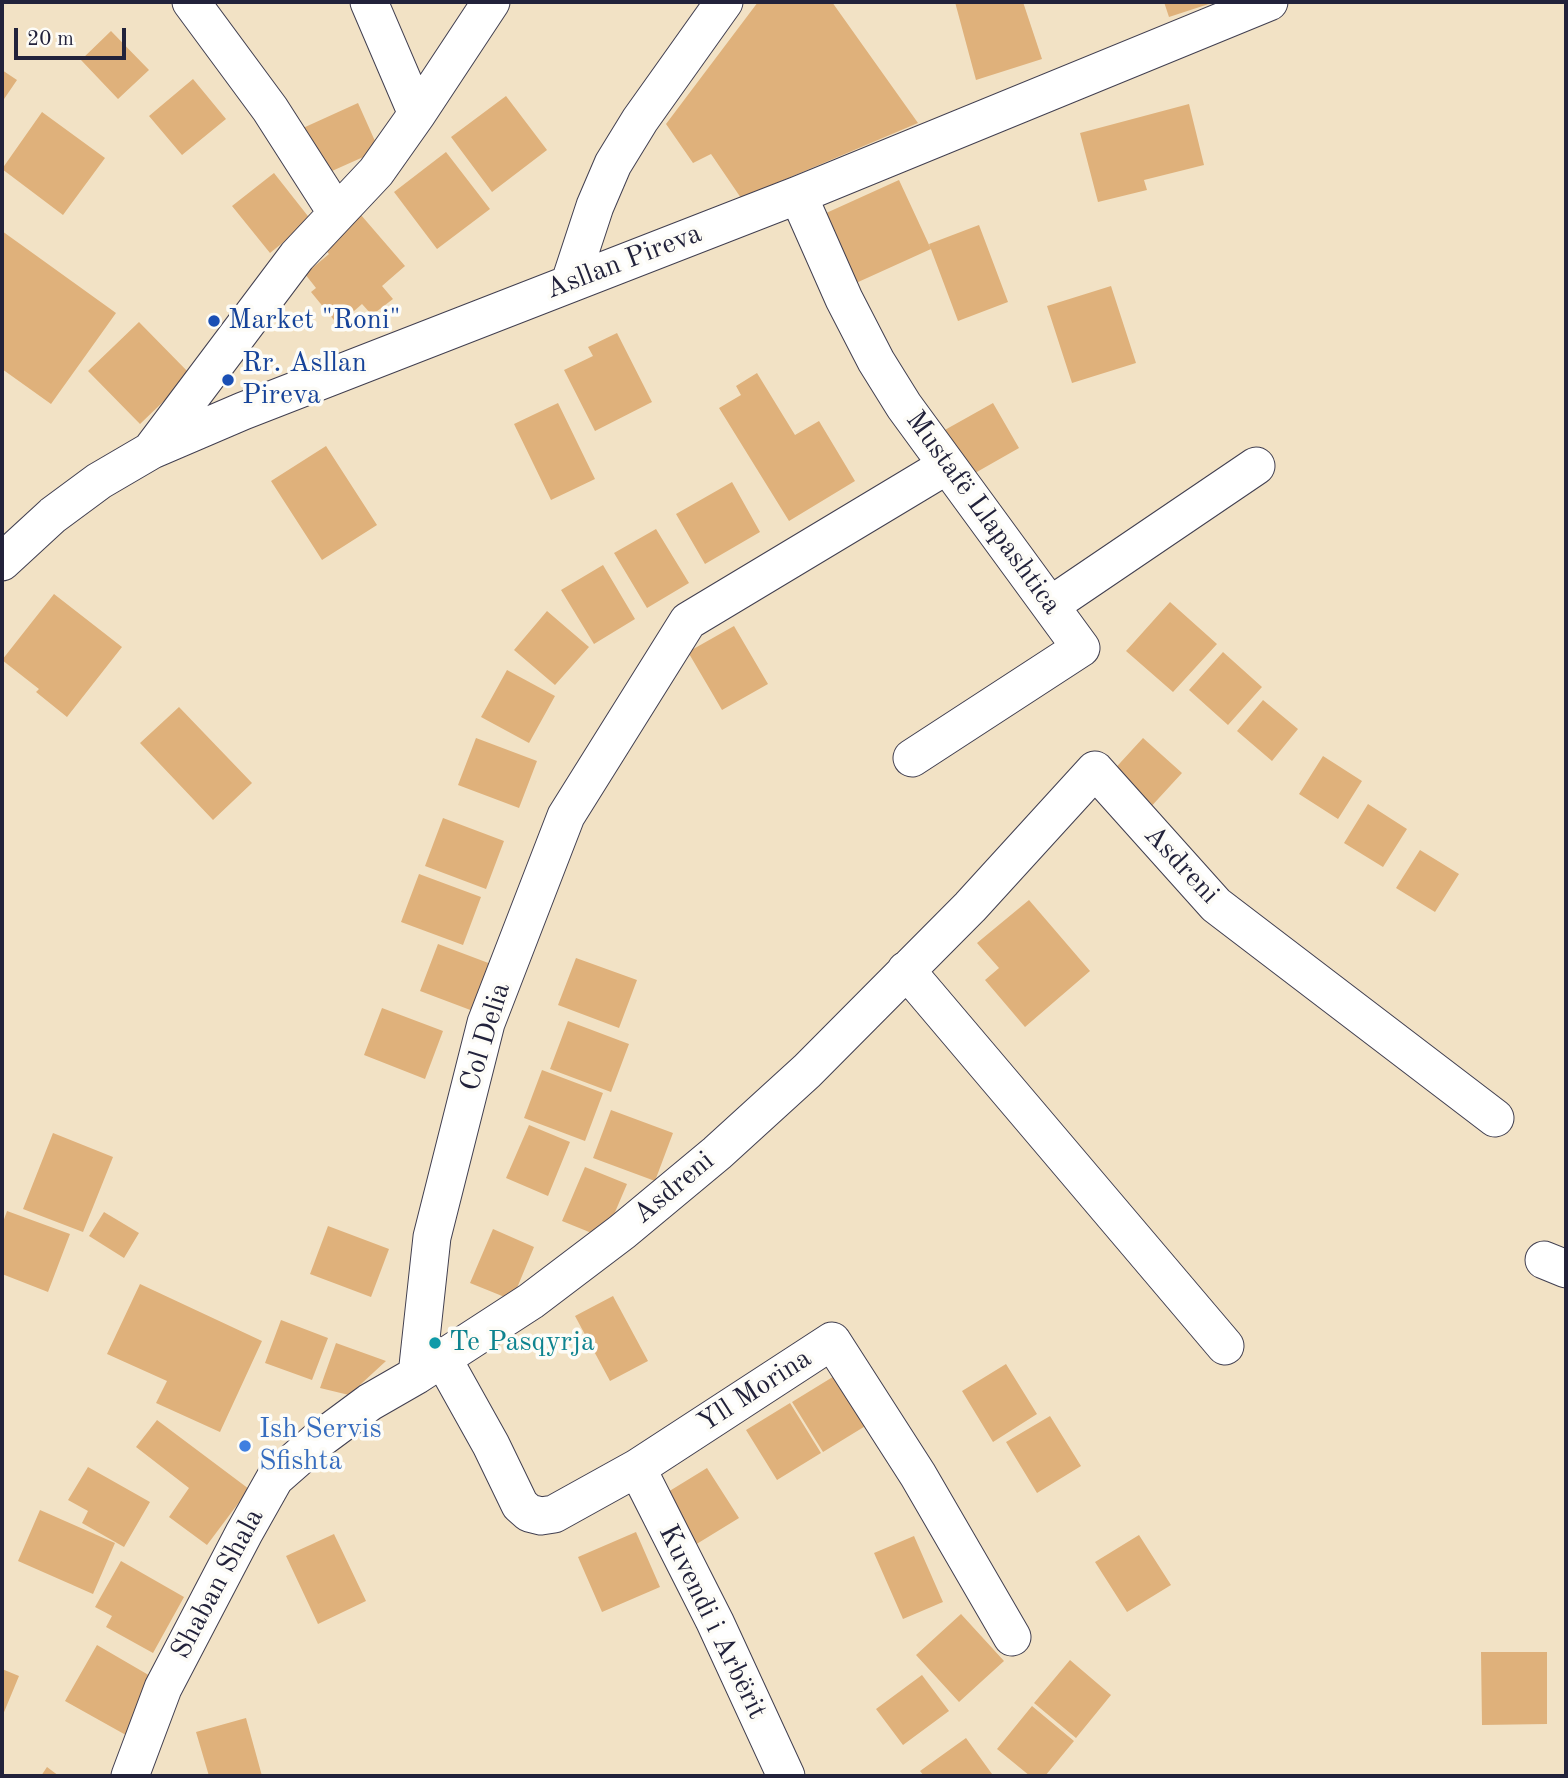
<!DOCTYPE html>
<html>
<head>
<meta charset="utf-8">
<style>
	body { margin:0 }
	#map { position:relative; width:1568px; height:1778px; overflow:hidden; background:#f2e2c5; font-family:"Old Standard TT",serif }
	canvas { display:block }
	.frame { position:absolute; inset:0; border:4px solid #22223b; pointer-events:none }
	.scale { position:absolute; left:14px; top:28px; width:112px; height:32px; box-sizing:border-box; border:4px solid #22223b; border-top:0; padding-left:9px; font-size:21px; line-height:24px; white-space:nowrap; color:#22223b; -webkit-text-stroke:5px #fdfcf7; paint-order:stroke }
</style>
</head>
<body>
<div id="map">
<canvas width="1568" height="1778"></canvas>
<div class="frame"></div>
<div class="scale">20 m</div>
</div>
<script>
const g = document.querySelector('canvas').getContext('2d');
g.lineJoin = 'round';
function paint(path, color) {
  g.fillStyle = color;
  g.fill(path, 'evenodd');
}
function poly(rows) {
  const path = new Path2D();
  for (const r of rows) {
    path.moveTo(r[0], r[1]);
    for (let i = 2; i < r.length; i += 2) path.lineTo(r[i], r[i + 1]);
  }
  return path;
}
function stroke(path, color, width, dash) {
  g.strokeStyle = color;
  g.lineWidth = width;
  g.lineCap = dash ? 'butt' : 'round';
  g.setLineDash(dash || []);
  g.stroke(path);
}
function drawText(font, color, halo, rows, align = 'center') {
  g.font = font + ' "Old Standard TT",serif';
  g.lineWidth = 7;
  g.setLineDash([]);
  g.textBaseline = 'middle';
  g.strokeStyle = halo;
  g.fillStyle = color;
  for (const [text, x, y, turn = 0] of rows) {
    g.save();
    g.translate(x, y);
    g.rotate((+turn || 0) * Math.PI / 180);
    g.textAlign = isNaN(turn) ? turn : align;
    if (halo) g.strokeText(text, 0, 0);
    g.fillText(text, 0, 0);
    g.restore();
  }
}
paint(poly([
	[758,2,832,2,918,123,741,198,711,154,693,163,666,124],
	[955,2,1023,2,1042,59,976,80],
	[1164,2,1215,2,1169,17],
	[111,31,149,70,118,99,81,60],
	[2,70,17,80,2,102],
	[193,79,226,119,182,155,149,116],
	[506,96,547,150,492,192,451,137],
	[358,103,379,150,323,175,303,128],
	[1189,104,1204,165,1144,180,1147,190,1098,202,1080,133],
	[42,112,105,158,63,215,2,169],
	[446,152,490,209,437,249,394,192],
	[274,173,311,220,270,253,232,206],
	[899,180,931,249,856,283,824,214],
	[361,215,405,266,382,286,393,299,372,315,362,304,338,325,311,292,316,288,305,274,329,254,323,247],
	[979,225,1008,302,958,321,929,244],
	[2,231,116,313,51,404,2,369],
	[1111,286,1136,363,1072,383,1047,306],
	[139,322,191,375,140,424,88,371],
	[617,333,652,402,595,431,564,370,593,356,588,347],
	[757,373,795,435,819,421,855,481,789,521,719,408,741,395,736,386],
	[558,403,595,479,551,500,514,424],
	[993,403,1019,448,968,477,943,431],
	[326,446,377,525,322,560,271,481],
	[732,482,760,532,705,564,676,514],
	[656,529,689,583,647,608,614,553],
	[603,565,635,619,594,644,561,590],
	[54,594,122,647,67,717,36,692,39,689,2,660],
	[1170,602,1217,644,1173,692,1126,651],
	[547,611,589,647,555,685,514,650],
	[734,626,768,684,722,710,688,652],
	[1223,652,1262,687,1228,725,1189,690],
	[507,670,555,696,529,743,481,717],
	[1263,700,1298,729,1272,761,1237,731],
	[179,707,252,783,213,820,140,743],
	[476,738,537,761,519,808,458,785],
	[1143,738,1182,773,1147,811,1109,775],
	[1323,756,1362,781,1338,819,1299,794],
	[1368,804,1407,829,1383,867,1344,843],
	[443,818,504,841,486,889,425,866],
	[1420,850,1459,874,1435,912,1396,888],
	[419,874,481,897,463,945,401,922],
	[1029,900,1090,971,1025,1027,985,980,999,968,977,943],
	[438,944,499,967,481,1014,420,991],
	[576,958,637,980,619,1028,558,1005],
	[382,1008,443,1031,425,1079,364,1055],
	[568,1021,629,1044,611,1092,550,1069],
	[542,1070,603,1093,585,1141,524,1118],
	[611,1110,673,1133,655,1181,593,1158],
	[529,1125,570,1142,548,1196,506,1178],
	[53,1133,113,1157,83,1232,23,1209],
	[585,1167,627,1184,604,1238,562,1221],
	[7,1211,70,1234,48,1292,2,1274,2,1225],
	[104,1212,139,1233,124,1258,89,1236],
	[328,1226,389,1249,371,1297,310,1274],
	[493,1229,534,1247,512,1300,470,1283],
	[140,1284,262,1341,220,1432,156,1403,167,1381,107,1354],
	[613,1296,648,1361,610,1381,575,1316],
	[281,1320,328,1338,312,1380,265,1363],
	[336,1343,386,1361,349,1395,320,1388],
	[1006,1364,1037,1414,993,1442,962,1391],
	[836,1375,867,1425,823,1452,792,1402],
	[790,1403,821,1453,777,1480,746,1430],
	[1050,1416,1081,1466,1037,1493,1006,1442],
	[157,1420,249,1489,207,1545,169,1517,189,1488,136,1447],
	[88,1467,150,1502,124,1547,82,1523,88,1511,68,1500],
	[707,1468,739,1518,695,1545,663,1495],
	[40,1510,115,1543,93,1594,18,1561],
	[636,1532,660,1587,602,1612,578,1557],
	[334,1534,366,1601,318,1624,286,1556],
	[1139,1535,1171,1585,1127,1612,1095,1562],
	[914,1536,943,1602,903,1619,874,1553],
	[121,1561,184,1597,153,1653,106,1627,112,1616,95,1607],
	[961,1614,1004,1661,959,1702,916,1655],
	[97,1645,164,1684,133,1739,65,1701],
	[1481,1652,1547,1652,1547,1724,1482,1725],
	[1070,1660,1111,1695,1076,1738,1034,1703],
	[2,1669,19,1676,2,1717],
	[922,1675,949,1711,903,1745,876,1709],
	[1032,1706,1074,1741,1045,1776,1030,1776,997,1749],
	[246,1718,262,1776,209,1776,196,1732],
	[966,1738,992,1774,990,1776,924,1776,920,1771],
	[47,1767,59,1776,41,1776]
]), '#dfb17b');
const minor = poly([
	[191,2,270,109,336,212],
	[369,2,417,114],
	[798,195,844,299,876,361,904,406,1081,648,912,758],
	[570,282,595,206,613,164,640,120,724,2],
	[152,449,297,256,376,172,417,114,491,2],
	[2,562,53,515,99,481,152,450,243,411,798,195,1269,2],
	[1051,605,1256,466],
	[906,970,1225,1346],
	[1544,1260,1566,1269],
	[443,1359,491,1445,520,1505,529,1513,541,1516,554,1514,637,1468,832,1341,918,1475,1012,1637],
	[417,1375,432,1237,486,1023,566,816,688,621,946,466],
	[637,1468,715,1622,786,1776],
	[130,1776,163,1688,244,1533,275,1478,316,1442,370,1402,417,1375,531,1301,622,1232,717,1153,807,1071,970,907,1095,770,1216,905,1495,1118]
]);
stroke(minor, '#413f50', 39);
stroke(minor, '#fff', 37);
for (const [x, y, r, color] of [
	[214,321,7,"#1a4fb4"],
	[228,380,7,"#1a4fb4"],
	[435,1343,7,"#0f9aa8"],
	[245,1446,7,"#3f7fe0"]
]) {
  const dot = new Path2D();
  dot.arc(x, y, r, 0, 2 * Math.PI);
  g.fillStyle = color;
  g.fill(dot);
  stroke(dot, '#fdfcf7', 2.5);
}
drawText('28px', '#22223b', '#fdfcf7', [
	["Asllan Pireva",624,262,-21],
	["Mustafë Llapashtica",983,513,54],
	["Asdreni",1181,865,47],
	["Col Delia",486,1037,-73],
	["Asdreni",674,1188,-40],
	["Yll Morina",755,1391,-33],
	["Shaban Shala",218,1584,-62],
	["Kuvendi i Arbërit",712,1622,64]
]);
drawText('28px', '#164399', '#fdfcf7', [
	["Market \"Roni\"",228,321],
	["Rr. Asllan",242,364],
	["Pireva",242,396]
], 'left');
drawText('28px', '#0d838f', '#fdfcf7', [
	["Te Pasqyrja",449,1343]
], 'left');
drawText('28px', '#366cbe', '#fdfcf7', [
	["Ish Servis",259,1430],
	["Sfishta",259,1462]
], 'left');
</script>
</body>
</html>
